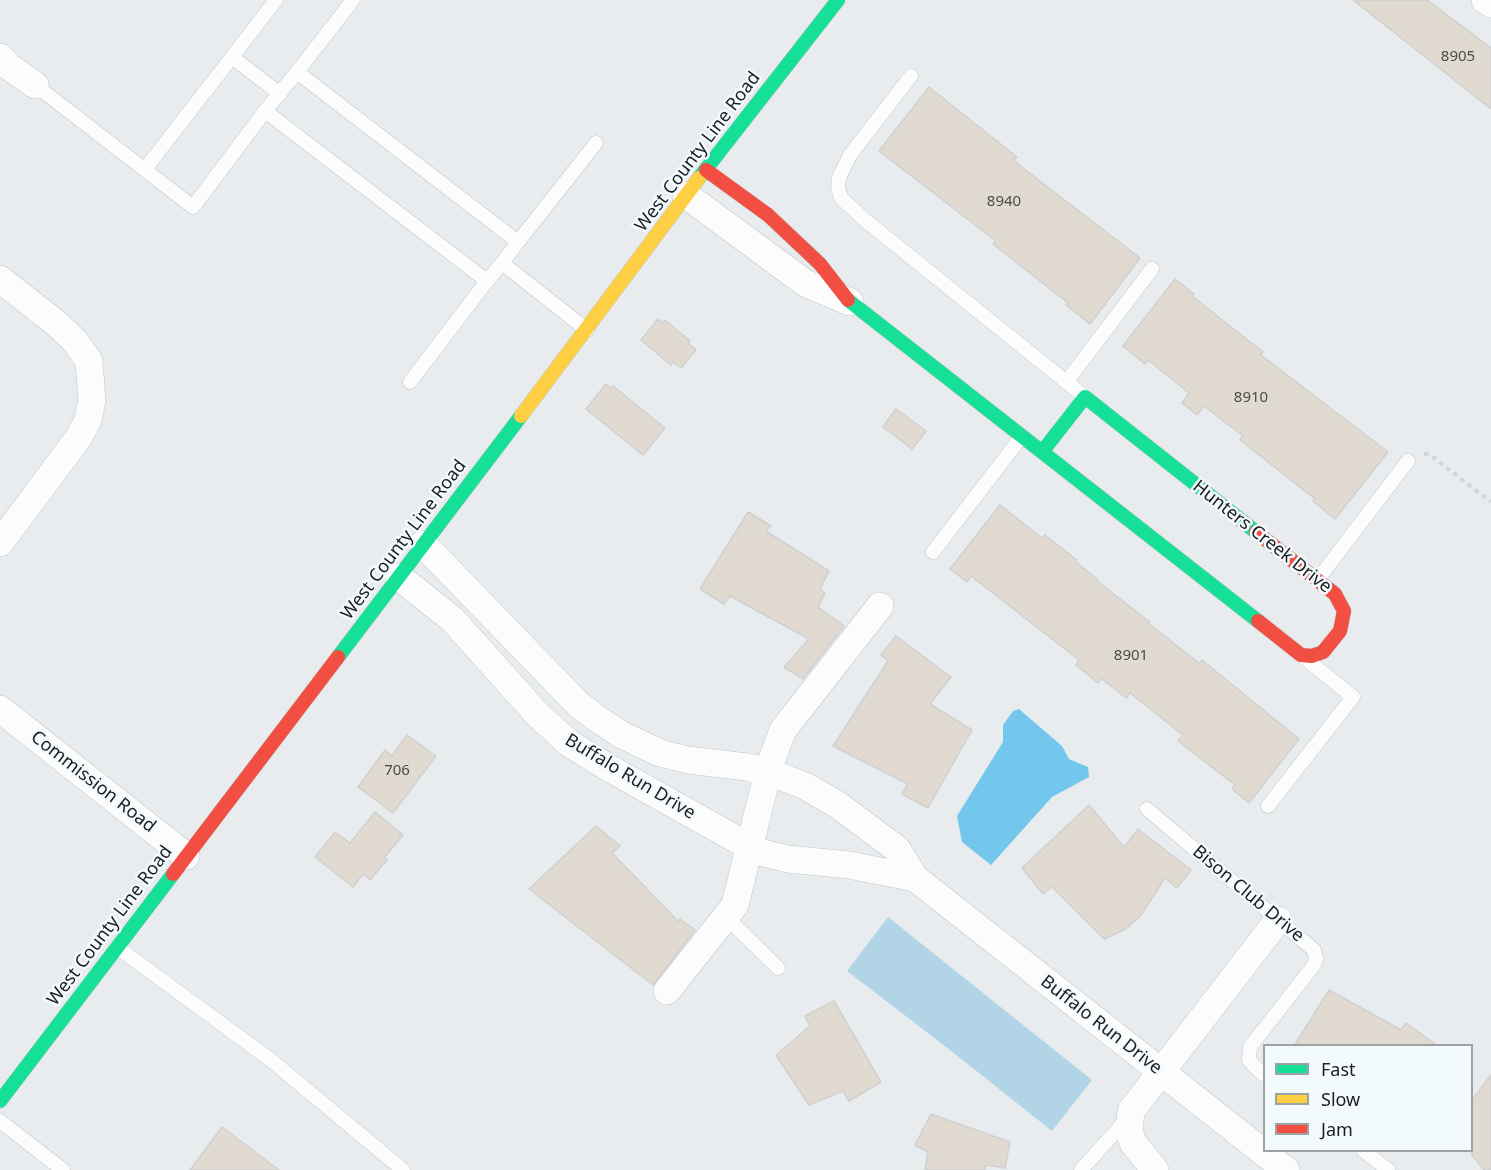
<!DOCTYPE html>
<html>
<head>
<meta charset="utf-8">
<style>
	body { margin:0 }
	#map { position:relative; width:1491px; height:1170px; overflow:hidden; background:#e9ecee; font-family:"Noto Sans",sans-serif }
	canvas { display:block }
	.legend { position:absolute; left:1263px; top:1044px; width:210px; height:108px; box-sizing:border-box; background:#f3fafe; border:2px solid #9da2a5; margin:0; padding:8px 10px; list-style:none; font-size:18px; color:#1b1d1f }
	.legend li { display:flex; align-items:center; gap:12px; height:30px }
	.legend b { width:30px; border:2px solid #9da2a5 }
</style>
</head>
<body>
<div id="map">
<canvas width="1491" height="1170"></canvas>
<ul class="legend">
<li><b style="height:8px;background:#16e098"></b>Fast</li>
<li><b style="height:8px;background:#ffcf43"></b>Slow</li>
<li><b style="height:8px;background:#f24e42"></b>Jam</li>
</ul>
</div>
<script>
const g = document.querySelector('canvas').getContext('2d');
g.lineJoin = 'round';
function paint(path, color) {
  g.fillStyle = color;
  g.fill(path, 'evenodd');
}
function poly(rows) {
  const path = new Path2D();
  for (const r of rows) {
    path.moveTo(r[0], r[1]);
    for (let i = 2; i < r.length; i += 2) path.lineTo(r[i], r[i + 1]);
  }
  return path;
}
function stroke(path, color, width, dash) {
  g.strokeStyle = color;
  g.lineWidth = width;
  g.lineCap = dash ? 'butt' : 'round';
  g.setLineDash(dash || []);
  g.stroke(path);
}
function drawText(font, color, halo, rows, align = 'center') {
  g.font = font + ' "Noto Sans",sans-serif';
  g.lineWidth = 5;
  g.setLineDash([]);
  g.textBaseline = 'middle';
  g.strokeStyle = halo;
  g.fillStyle = color;
  for (const [text, x, y, turn = 0] of rows) {
    g.save();
    g.translate(x, y);
    g.rotate((+turn || 0) * Math.PI / 180);
    g.textAlign = isNaN(turn) ? turn : align;
    if (halo) g.strokeText(text, 0, 0);
    g.fillText(text, 0, 0);
    g.restore();
  }
}
paint(poly([
	[888,917,1092,1080,1052,1131,950,1050,847,971]
]), '#b1d4e7');
paint(poly([
	[1019,709,1062,746,1069,759,1088,767,1089,777,1052,797,991,865,962,842,957,816,1003,742,1003,725,1013,711]
]), '#73c6ec');
const building = poly([
	[1353,0,1427,0,1491,48,1491,109,1353,0],
	[929,87,1017,157,1014,160,1023,168,1140,258,1090,324,1066,305,1068,303,993,244,996,241,879,151,929,87],
	[1175,279,1194,294,1192,296,1263,352,1261,355,1388,452,1335,519,1313,501,1315,499,1240,440,1243,436,1204,406,1197,415,1182,403,1189,393,1148,360,1145,364,1123,346,1175,279],
	[658,319,663,323,665,320,690,341,688,343,696,350,681,368,673,362,671,365,641,340,658,319],
	[606,384,611,388,613,386,665,428,643,455,586,409,606,384],
	[896,409,926,431,912,449,883,427,896,409],
	[1000,505,1042,538,1045,535,1077,560,1076,562,1098,580,1097,581,1150,622,1148,623,1199,663,1202,660,1299,739,1249,803,1232,789,1235,785,1178,741,1183,735,1130,693,1126,698,1102,679,1098,683,1076,665,1079,660,971,576,967,582,950,569,1000,505],
	[748,512,771,526,766,531,829,571,820,589,825,593,818,607,844,626,803,679,784,667,809,639,730,596,724,604,700,589,748,512],
	[896,636,951,677,930,704,972,730,928,808,902,794,908,784,833,746,888,661,881,655,896,636],
	[407,735,436,756,393,813,358,787,385,750,392,756,407,735],
	[1089,805,1124,847,1138,829,1191,870,1177,888,1165,878,1141,915,1126,929,1104,939,1052,887,1043,894,1022,868,1089,805],
	[375,812,403,835,384,858,387,860,370,880,363,874,353,887,315,857,335,832,350,843,375,812],
	[596,826,620,846,612,853,678,921,680,919,695,930,653,985,529,889,596,826],
	[1329,990,1401,1030,1406,1023,1438,1046,1294,1046,1329,990],
	[834,1001,881,1082,849,1101,843,1091,809,1105,776,1055,810,1026,805,1016,834,1001],
	[1491,1075,1491,1170,1484,1170,1472,1155,1472,1100,1491,1075],
	[931,1114,1010,1142,1005,1168,986,1165,985,1170,925,1170,928,1152,915,1145,931,1114],
	[222,1127,279,1170,190,1170,222,1127]
]);
paint(building, '#e0dad1');
stroke(building, '#d0d0d0', 1.5);
const lane = poly([
	[276,0,232,57,280,94],
	[297,72,353,0],
	[911,76,850,155,839,178,838,188,841,198,866,221,1085,397],
	[35,85,193,207,265,111],
	[145,169,232,57],
	[518,242,596,143],
	[502,263,487,281,265,111,297,72,518,242,502,263,587,330],
	[1067,381,1152,269],
	[410,382,487,281],
	[933,552,1022,436],
	[1318,579,1408,461],
	[1268,806,1353,697,1306,659],
	[1147,809,1314,950,1316,959,1314,965,1250,1047,1249,1060,1254,1066,1264,1075],
	[726,917,778,968],
	[117,947,272,1061,403,1170],
	[0,1121,63,1170],
	[1363,1150,1388,1170],
	[1081,1170,1127,1119]
]);
const street = poly([
	[1485,0,1491,4],
	[0,57,8,66,35,85],
	[686,195,805,283,850,302],
	[0,279,57,324,75,341,89,361,92,400,88,420,79,437,0,543],
	[423,544,578,704,596,718,622,735,660,753,688,760,747,767,772,773,805,786,838,805,897,849,915,878,1286,1170],
	[399,577,452,619,538,715,570,744,609,768,759,852,788,859,849,865,915,878],
	[0,709,186,856],
	[667,991,735,905,770,764,783,730,880,606],
	[1155,1170,1133,1143,1129,1131,1131,1111,1278,920]
]);
const fast = poly([
	[699,178,838,0],
	[848,300,1258,621],
	[1042,452,1085,397,1256,532],
	[338,657,521,416],
	[0,1101,173,874]
]);
const slow = poly([
	[521,416,699,178]
]);
const jam = poly([
	[706,170,768,215,820,264,848,300],
	[1256,532,1335,594,1344,611,1340,631,1323,652,1312,656,1301,655,1258,621],
	[173,874,338,657]
]);
stroke(lane, '#c2c5c6', 15);
stroke(street, '#c2c5c6', 28);
stroke(fast, '#c2c5c6', 15);
stroke(slow, '#c2c5c6', 15);
stroke(jam, '#c2c5c6', 15);
stroke(poly([
	[1424,454,1429,454,1491,502]
]), '#d4d5d6', 4, [4.5, 4.5]);
stroke(lane, '#fcfcfc', 14);
stroke(street, '#fcfcfc', 27);
stroke(fast, '#16e098', 14);
stroke(slow, '#ffcf43', 14);
stroke(jam, '#f24e42', 14);
drawText('15px', '#4c4c4c', null, [
	["8905",1458,57],
	["8940",1004,202],
	["8910",1251,398],
	["8901",1131,656],
	["706",397,771]
]);
drawText('18px', '#1b1d1f', '#f3fafe', [
	["West County Line Road",698,152,-53],
	["Hunters Creek Drive",1262,537,38],
	["West County Line Road",404,540,-53],
	["Buffalo Run Drive",630,777,31],
	["Commission Road",93,782,38],
	["Bison Club Drive",1248,894,40],
	["West County Line Road",110,926,-53],
	["Buffalo Run Drive",1101,1025,38]
]);
</script>
</body>
</html>
